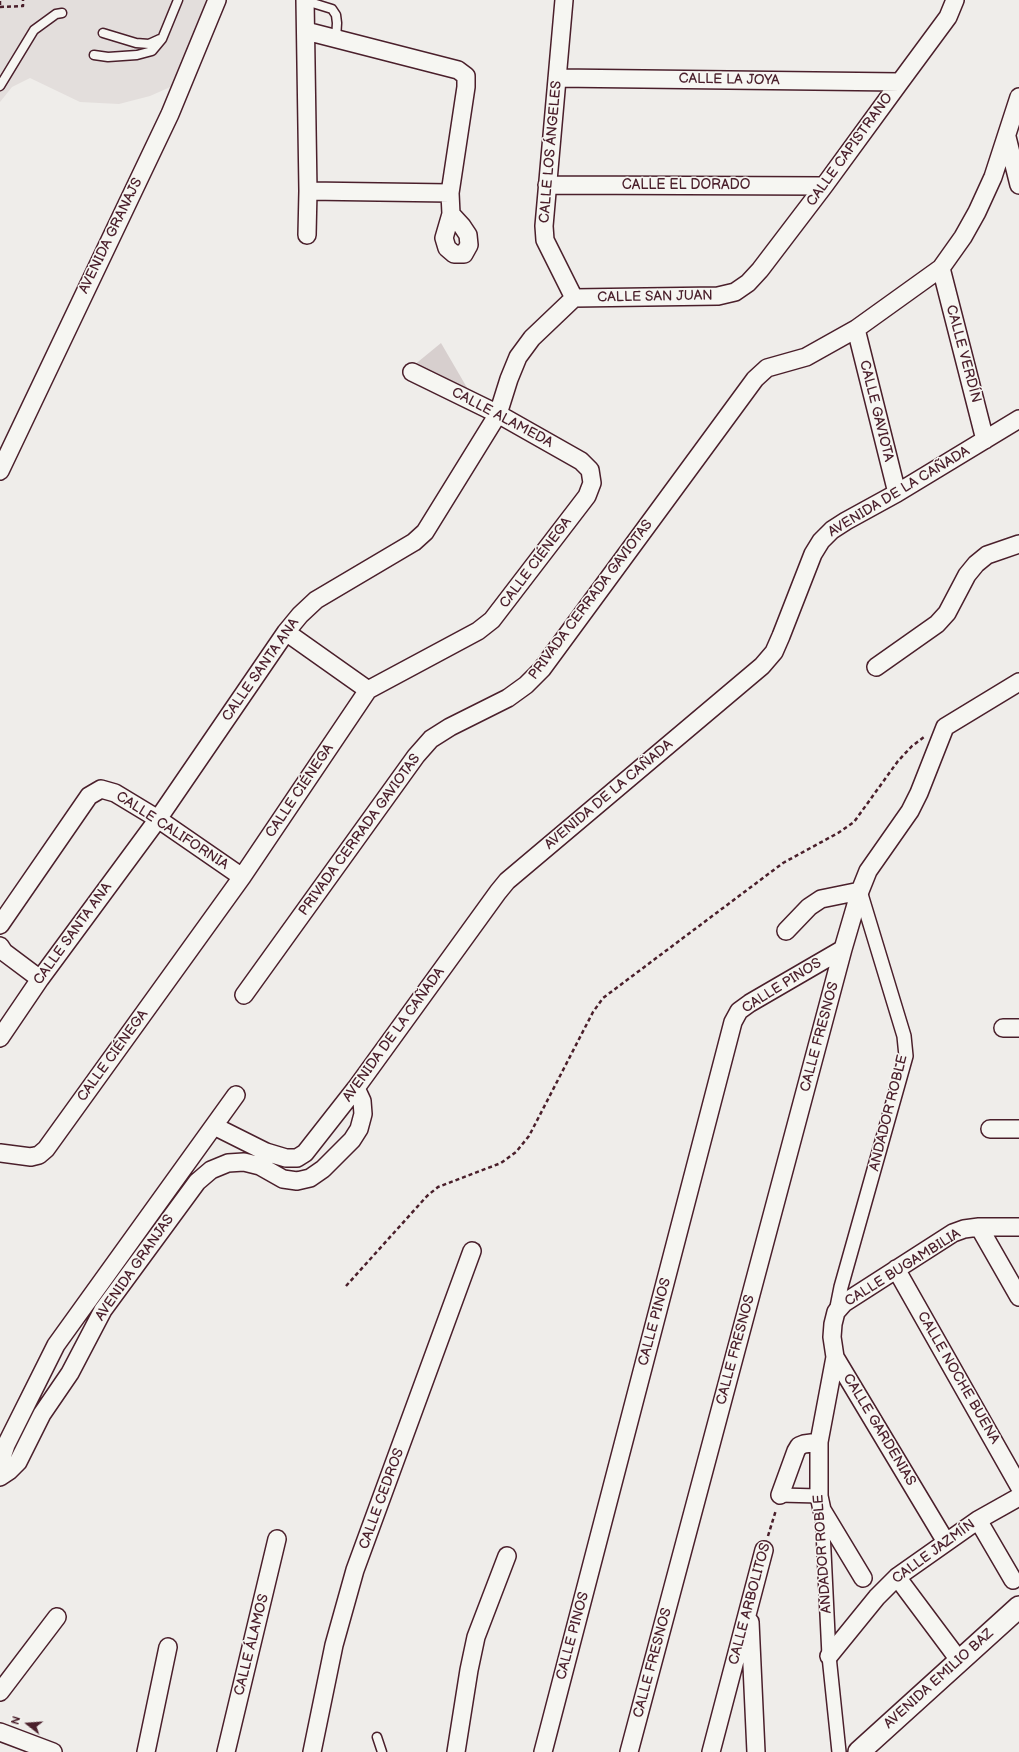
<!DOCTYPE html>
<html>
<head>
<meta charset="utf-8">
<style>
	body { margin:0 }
	#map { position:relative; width:1019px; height:1752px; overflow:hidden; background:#efedea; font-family:"Balsamiq Sans",sans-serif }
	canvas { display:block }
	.north { position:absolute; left:8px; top:1704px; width:40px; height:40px; -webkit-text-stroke:3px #f6f6f2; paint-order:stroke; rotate:287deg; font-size:11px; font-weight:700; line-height:16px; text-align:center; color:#4a1f2b }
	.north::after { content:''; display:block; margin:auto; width:14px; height:18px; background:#4a1f2b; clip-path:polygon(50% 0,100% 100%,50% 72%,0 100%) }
</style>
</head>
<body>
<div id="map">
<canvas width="1019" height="1752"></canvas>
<div class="north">N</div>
</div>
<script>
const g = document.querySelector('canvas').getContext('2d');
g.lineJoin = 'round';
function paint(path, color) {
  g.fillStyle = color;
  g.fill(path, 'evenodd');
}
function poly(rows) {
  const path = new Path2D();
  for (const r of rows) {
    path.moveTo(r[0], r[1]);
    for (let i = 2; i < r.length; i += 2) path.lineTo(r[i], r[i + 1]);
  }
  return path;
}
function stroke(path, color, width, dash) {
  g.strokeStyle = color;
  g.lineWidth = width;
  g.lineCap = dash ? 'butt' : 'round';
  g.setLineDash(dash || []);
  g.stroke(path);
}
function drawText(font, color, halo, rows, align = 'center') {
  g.font = font + ' "Balsamiq Sans",sans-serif';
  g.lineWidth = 3;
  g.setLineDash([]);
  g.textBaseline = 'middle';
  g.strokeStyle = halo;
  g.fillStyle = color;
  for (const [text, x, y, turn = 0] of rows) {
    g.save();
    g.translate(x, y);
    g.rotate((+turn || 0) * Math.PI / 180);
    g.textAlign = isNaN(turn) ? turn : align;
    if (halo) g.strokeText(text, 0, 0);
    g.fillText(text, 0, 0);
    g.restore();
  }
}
paint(poly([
	[0,0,218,0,184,81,150,96,119,104,80,102,30,78,12,87,0,102]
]), '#e3dedc');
paint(poly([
	[441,343,473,398,413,366]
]), '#d7cfce');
const service = poly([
	[306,1,332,9,336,15,337,23,336,39],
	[103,33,136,43,149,44,160,39],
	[94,55,108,57,137,55,152,51,162,39,178,0],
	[0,86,34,30,56,14,62,13],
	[377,1737,382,1752]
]);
const pedestrian = poly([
	[836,1312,841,1287,906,1056,904,1036,860,891],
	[780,1495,819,1496],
	[822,1510,829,1656,839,1752]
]);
const minor = poly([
	[305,0,308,191,307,235],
	[564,0,544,226,545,240,574,298],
	[306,31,458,70,466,76,466,87,450,193,451,214,462,226,468,235,469,245,464,254,454,254,447,248,444,238,451,214],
	[557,78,900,82],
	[1007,137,1019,185],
	[547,185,824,186],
	[308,191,450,193],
	[941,268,985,440],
	[574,298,718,296,735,292,748,283,760,270,824,186,900,82,948,17,955,0],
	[856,329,897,493],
	[0,471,170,114,217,0],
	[286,632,368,690],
	[876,667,937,624,947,613,967,575,976,564,987,555,1019,544],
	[0,925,89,796,101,789,115,793,158,819,242,877],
	[786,931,809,907,821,899,860,891],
	[0,946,4,952,40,979],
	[244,995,416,756,431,739,450,727,508,698,526,685,542,669,755,379,767,368,806,357,856,329,941,268,963,237,977,212,993,177,1019,97],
	[1003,1028,1019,1028],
	[0,1038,40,979,158,819,286,632,300,615,316,600,414,542,425,532,498,414,509,379,518,357,532,338,574,298],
	[214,1126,266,1152,286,1158,297,1158,305,1153,356,1088,498,892,507,881,762,666,774,652,781,636,813,554,821,541,832,530,846,521,897,493,1019,419],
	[990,1129,1019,1129],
	[0,1153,31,1157,39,1155,46,1149,242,877,368,690,478,631,492,620,587,496,592,483,590,470,581,461,498,414,412,372],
	[979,1227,1019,1297],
	[896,1269,1019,1486],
	[835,1357,819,1442,819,1496,822,1510,863,1578],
	[0,1463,6,1445,56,1345,236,1095],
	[0,1477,9,1471,18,1462,42,1414,70,1373,103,1310,197,1182,211,1170,228,1163,244,1162,260,1166,283,1179,297,1181,310,1178,323,1169,352,1140,359,1129,363,1114,362,1101,356,1088],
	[780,1495,796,1451,799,1446,804,1444,819,1442],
	[978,1520,1013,1580],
	[946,1542,835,1357,832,1337,833,1324,836,1312,844,1303,953,1233,964,1229,979,1227,1019,1227],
	[897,1577,959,1660],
	[750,1622,756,1752],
	[829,1656,877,1597,897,1577,978,1520,1019,1497],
	[0,1692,57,1617],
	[0,1732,53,1752],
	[146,1752,168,1647],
	[226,1752,277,1539],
	[312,1752,334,1645,355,1570,472,1251],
	[456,1752,469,1670,476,1637,507,1556],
	[543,1752,733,1022,739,1011,750,1003,843,949],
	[629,1752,843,949,860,891,868,871,910,811,919,793,945,727,1019,682],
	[711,1752,764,1550]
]);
const tertiary = poly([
	[859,1752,1019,1607]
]);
stroke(service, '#4a1f2b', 11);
stroke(pedestrian, '#4a1f2b', 16);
stroke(minor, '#4a1f2b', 20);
stroke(tertiary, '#4a1f2b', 24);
stroke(poly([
	[0,1,0,5],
	[0,7,23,6,23,0],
	[346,1286,427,1196,438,1187,501,1163,516,1152,529,1136,593,1012,603,998,783,863,838,833,854,822,898,761,912,746,924,737],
	[768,1536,776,1510]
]), '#4a1f2b', 2.5, [4, 3]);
stroke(service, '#f6f6f2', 8);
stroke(pedestrian, '#f6f6f2', 13);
stroke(minor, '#f6f6f2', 17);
stroke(tertiary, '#f6f6f2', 21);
drawText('14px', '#4a1f2b', '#f6f6f2', [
	["CALLE LA JOYA",729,80,1],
	["CALLE CAPISTRANO",850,150,-54],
	["CALLE LOS ÁNGELES",551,152,-85],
	["CALLE EL DORADO",686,185],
	["AVENIDA GRANAJS",111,236,-64],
	["CALLE SAN JUAN",655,297,-1],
	["CALLE VERDÍN",963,354,75],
	["CALLE GAVIOTA",876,411,76],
	["CALLE ALAMEDA",502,418,28],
	["AVENIDA DE LA CAÑADA",899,492,-31],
	["CALLE CIÉNEGA",536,563,-53],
	["PRIVADA CERRADA GAVIOTAS",591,600,-53],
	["CALLE SANTA ANA",261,670,-55],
	["CALLE CIÉNEGA",300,791,-56],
	["AVENIDA DE LA CAÑADA",609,795,-40],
	["CALLE CALIFORNIA",172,831,33],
	["PRIVADA CERRADA GAVIOTAS",360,835,-54],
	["CALLE SANTA ANA",73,934,-54],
	["CALLE PINOS",782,986,-32],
	["AVENIDA DE LA CAÑADA",394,1035,-54],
	["CALLE FRESNOS",820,1037,-75],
	["CALLE CIÉNEGA",113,1056,-54],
	["ANDADOR ROBLE",889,1113,-76],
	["AVENIDA GRANJAS",135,1268,-55],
	["CALLE BUGAMBILIA",903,1268,-32],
	["CALLE PINOS",655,1322,-75],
	["CALLE FRESNOS",736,1350,-75],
	["CALLE NOCHE BUENA",958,1378,60],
	["CALLE GARDENIAS",879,1430,59],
	["CALLE CEDROS",382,1499,-70],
	["CALLE JAZMÍN",934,1552,-36],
	["ANDADOR ROBLE",823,1554,-94],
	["CALLE ARBOLITOS",750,1604,-75],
	["CALLE PINOS",573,1636,-75],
	["CALLE ÁLAMOS",252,1645,-76],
	["CALLE FRESNOS",653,1663,-75],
	["AVENIDA EMILIO BAZ",939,1679,-42]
]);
</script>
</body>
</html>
